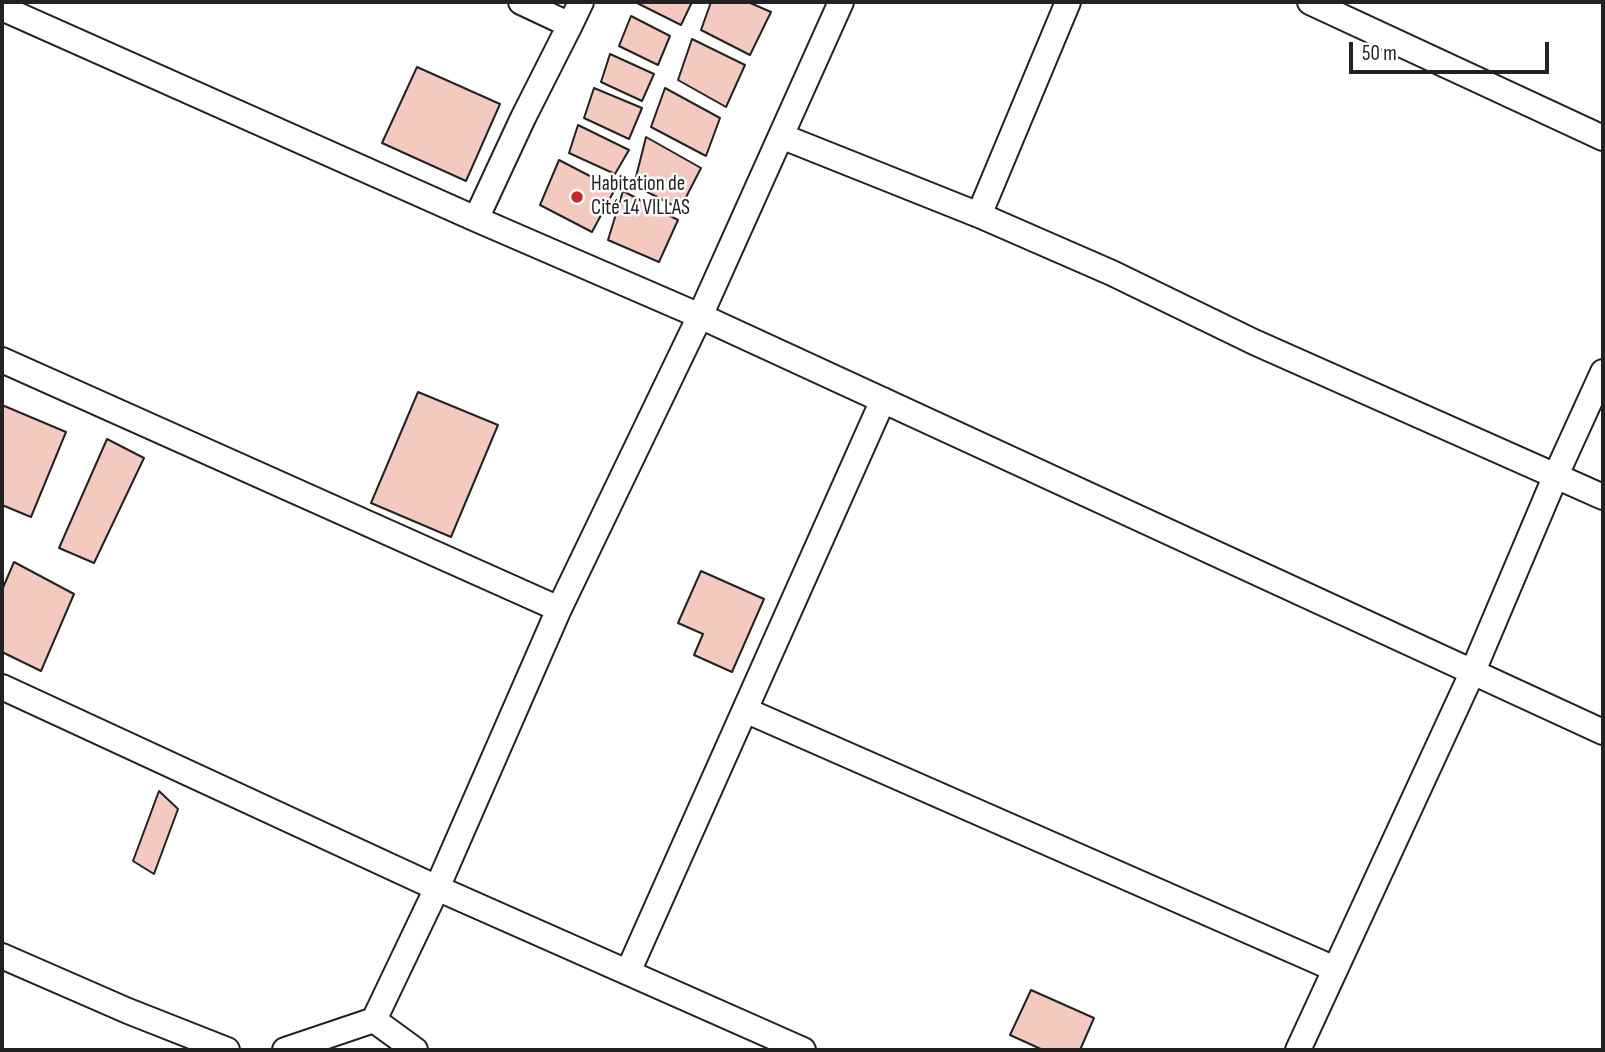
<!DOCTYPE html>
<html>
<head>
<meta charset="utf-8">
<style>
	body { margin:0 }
	#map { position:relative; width:1605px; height:1052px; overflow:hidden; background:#fff; font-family:"Sofia Sans Condensed",sans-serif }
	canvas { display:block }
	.frame { position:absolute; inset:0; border:4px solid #222; pointer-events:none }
	.scale { position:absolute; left:1349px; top:42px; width:200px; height:32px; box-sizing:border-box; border:4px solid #222; border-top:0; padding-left:9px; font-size:21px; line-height:24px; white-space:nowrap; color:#222; -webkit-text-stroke:5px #fff; paint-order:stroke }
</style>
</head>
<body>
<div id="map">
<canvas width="1605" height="1052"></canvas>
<div class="frame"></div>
<div class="scale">50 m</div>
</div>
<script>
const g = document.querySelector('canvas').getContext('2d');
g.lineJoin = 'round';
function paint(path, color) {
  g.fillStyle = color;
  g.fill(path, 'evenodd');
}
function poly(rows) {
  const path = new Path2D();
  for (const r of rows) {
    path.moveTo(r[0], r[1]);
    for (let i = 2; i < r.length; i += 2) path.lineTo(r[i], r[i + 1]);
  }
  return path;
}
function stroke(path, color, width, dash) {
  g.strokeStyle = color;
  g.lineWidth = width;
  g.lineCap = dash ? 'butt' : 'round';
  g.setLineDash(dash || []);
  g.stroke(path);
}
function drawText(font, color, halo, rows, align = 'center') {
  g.font = font + ' "Sofia Sans Condensed",sans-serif';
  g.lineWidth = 5;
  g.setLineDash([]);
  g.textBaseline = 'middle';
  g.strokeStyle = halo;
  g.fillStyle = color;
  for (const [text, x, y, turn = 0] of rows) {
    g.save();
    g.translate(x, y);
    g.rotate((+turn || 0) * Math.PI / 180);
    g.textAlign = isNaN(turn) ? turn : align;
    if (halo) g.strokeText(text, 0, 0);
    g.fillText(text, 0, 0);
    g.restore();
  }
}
const building = poly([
	[635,2,692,2,681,25,635,2],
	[711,2,748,2,771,12,750,55,701,30,711,2],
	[631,16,670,36,658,65,619,46,631,16],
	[692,39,745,65,726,107,678,80,692,39],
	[610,54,654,74,642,101,601,82,610,54],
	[417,67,500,104,466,181,382,143,417,67],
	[594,88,642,108,629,139,584,118,594,88],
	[665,88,720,118,706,156,651,127,665,88],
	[578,125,629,150,615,174,569,153,578,125],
	[646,137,701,168,680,209,634,185,646,137],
	[559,160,615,189,592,232,540,205,559,160],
	[623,191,678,220,659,262,608,240,623,191],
	[418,392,498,425,451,537,371,503,418,392],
	[2,405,66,432,31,517,2,505,2,405],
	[107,439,144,458,94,563,59,548,107,439],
	[14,562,74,594,41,671,2,652,2,590,14,562],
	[701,571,764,599,732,672,694,655,703,634,678,623,701,571],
	[159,791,178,809,154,874,133,861,159,791],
	[1031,990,1094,1018,1080,1050,1043,1050,1010,1035,1031,990]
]);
paint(building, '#f3c9c0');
stroke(building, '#222', 2);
const minor = poly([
	[521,2,570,25,581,2],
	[1310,2,1603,138],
	[2,8,476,219,700,316,1603,732],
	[781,136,979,215,1112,273,1254,342,1603,497],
	[979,215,1068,2],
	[476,219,523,118,570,25],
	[2,360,559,609],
	[2,687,437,888,803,1050],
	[745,710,1335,969],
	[2,956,128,1011,227,1050],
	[628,972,883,400],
	[374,1020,415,1050],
	[285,1050,374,1020,437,888,559,609,700,316,841,2],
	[1298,1050,1473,671,1556,475,1603,372]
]);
stroke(minor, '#222', 28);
stroke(minor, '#fff', 24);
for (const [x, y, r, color] of [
	[577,197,7,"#c62828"]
]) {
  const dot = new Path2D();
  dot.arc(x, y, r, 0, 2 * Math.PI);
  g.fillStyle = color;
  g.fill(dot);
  stroke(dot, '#fff', 2.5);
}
drawText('21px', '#222', '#fff', [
	["Habitation de",591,185],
	["Cité 14 VILLAS",591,209]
], 'left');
</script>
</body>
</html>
